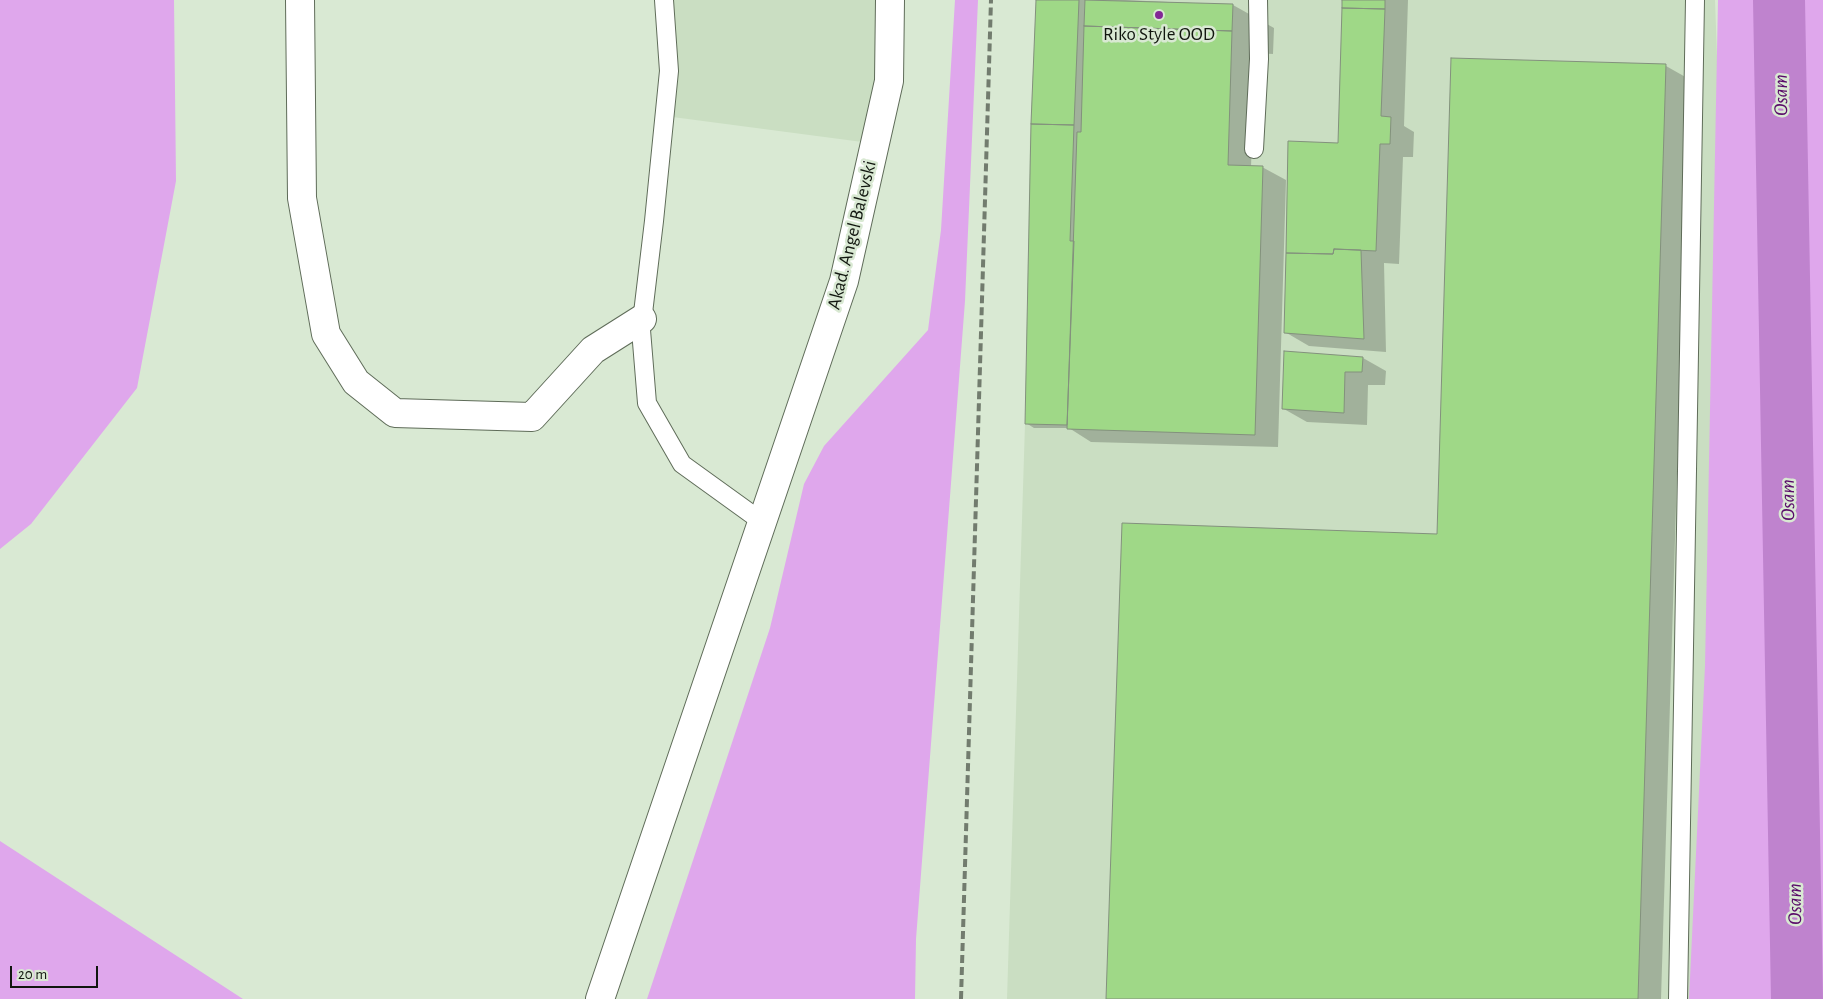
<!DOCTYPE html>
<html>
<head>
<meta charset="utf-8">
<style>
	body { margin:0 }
	#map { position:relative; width:1823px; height:999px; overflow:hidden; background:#d9e9d3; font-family:"Alegreya Sans",sans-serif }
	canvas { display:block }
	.scale { position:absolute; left:10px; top:966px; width:88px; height:22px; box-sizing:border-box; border:2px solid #11160f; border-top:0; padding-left:6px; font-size:15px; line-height:18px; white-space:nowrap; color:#11160f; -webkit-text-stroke:4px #d9e9d3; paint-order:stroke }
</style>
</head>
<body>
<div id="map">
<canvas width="1823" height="999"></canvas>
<div class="scale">20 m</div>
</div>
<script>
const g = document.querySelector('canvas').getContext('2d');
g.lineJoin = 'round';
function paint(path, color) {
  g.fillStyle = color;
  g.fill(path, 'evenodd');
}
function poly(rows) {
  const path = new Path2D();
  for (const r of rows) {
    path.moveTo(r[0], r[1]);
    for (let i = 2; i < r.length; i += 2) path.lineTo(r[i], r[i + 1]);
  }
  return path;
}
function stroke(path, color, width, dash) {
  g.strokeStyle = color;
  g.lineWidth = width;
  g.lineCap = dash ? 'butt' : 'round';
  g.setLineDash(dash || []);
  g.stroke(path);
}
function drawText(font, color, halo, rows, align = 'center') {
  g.font = font + ' "Alegreya Sans",sans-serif';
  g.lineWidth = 5;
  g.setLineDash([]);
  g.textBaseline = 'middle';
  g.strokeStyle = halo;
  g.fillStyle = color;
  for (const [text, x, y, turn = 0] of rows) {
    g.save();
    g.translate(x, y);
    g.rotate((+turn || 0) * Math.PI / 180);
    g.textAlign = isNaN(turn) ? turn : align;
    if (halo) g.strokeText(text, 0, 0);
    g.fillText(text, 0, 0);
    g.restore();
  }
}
paint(poly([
	[663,0,885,0,870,143,665,116],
	[1036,0,1715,0,1729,391,1698,999,1007,999,1025,424,1030,134]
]), '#cadec2');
paint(poly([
	[0,0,174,0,176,181,137,388,31,524,0,549],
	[955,0,978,0,965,301,916,939,915,999,647,999,770,628,804,484,824,446,928,330,941,230],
	[1718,0,1823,0,1823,999,1689,999,1705,666],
	[0,841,243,999,0,999]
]), '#dfa7ec');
paint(poly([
	[1037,0,1125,0,1233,5,1274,28,1273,54,1255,53,1251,167,1262,167,1286,180,1278,447,1091,442,1069,428,1034,428,1026,423],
	[1344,0,1408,0,1404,126,1414,132,1413,157,1403,157,1399,264,1384,263,1386,352,1309,346,1285,332,1339,144],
	[1666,66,1689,79,1661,999,1108,999,1438,535],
	[1363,358,1386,371,1385,385,1368,385,1367,425,1307,422,1284,409]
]), '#0003');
stroke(poly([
	[1779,0,1797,999]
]), '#bf83ce', 52);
const building = poly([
	[1036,0,1079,0,1074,125,1031,124,1036,0],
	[1085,0,1233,4,1232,31,1084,26,1085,0],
	[1342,0,1385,0,1385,9,1342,8,1342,0],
	[1342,8,1385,9,1381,116,1391,117,1390,144,1380,144,1376,251,1334,249,1333,254,1286,253,1288,141,1338,143,1342,8],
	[1084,26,1232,31,1228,165,1263,166,1255,435,1067,429,1077,132,1081,132,1084,26],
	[1451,58,1666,64,1638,999,1106,999,1122,523,1437,534,1451,58],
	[1031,124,1074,125,1070,241,1074,241,1067,425,1025,424,1031,124],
	[1334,249,1361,250,1364,339,1284,333,1286,253,1333,254,1334,249],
	[1284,351,1363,357,1362,372,1345,372,1344,413,1282,409,1284,351]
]);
paint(building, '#9fd887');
stroke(building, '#83917d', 1);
const lane = poly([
	[664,0,669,71,654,221,641,330,647,403,682,464,761,521],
	[1254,149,1259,59,1258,0],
	[1678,999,1695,0]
]);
const street = poly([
	[300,0,302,198,326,334,356,382,395,413,532,417,593,350,642,319],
	[600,999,844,281,889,81,890,0]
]);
stroke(lane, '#5f6c59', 20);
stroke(street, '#5f6c59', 30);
stroke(lane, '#fff', 18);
stroke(street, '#fff', 28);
stroke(poly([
	[961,999,991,0]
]), '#727c6e', 4, [8, 4]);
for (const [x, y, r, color] of [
	[1159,15,5,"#822895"]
]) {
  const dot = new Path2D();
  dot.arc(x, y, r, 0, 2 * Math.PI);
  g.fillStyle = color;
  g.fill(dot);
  stroke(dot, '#d9e9d3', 2);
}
drawText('19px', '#11160f', '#d9e9d3', [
	["Riko Style OOD",1159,34]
]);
drawText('19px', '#11160f', '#d9e9d3', [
	["Akad. Angel Balevski",852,235,-76]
]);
drawText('italic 20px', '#590b69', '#d9e9d3', [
	["Osam",1781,95,-91],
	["Osam",1788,500,-91],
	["Osam",1795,904,-91]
]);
</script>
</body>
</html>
